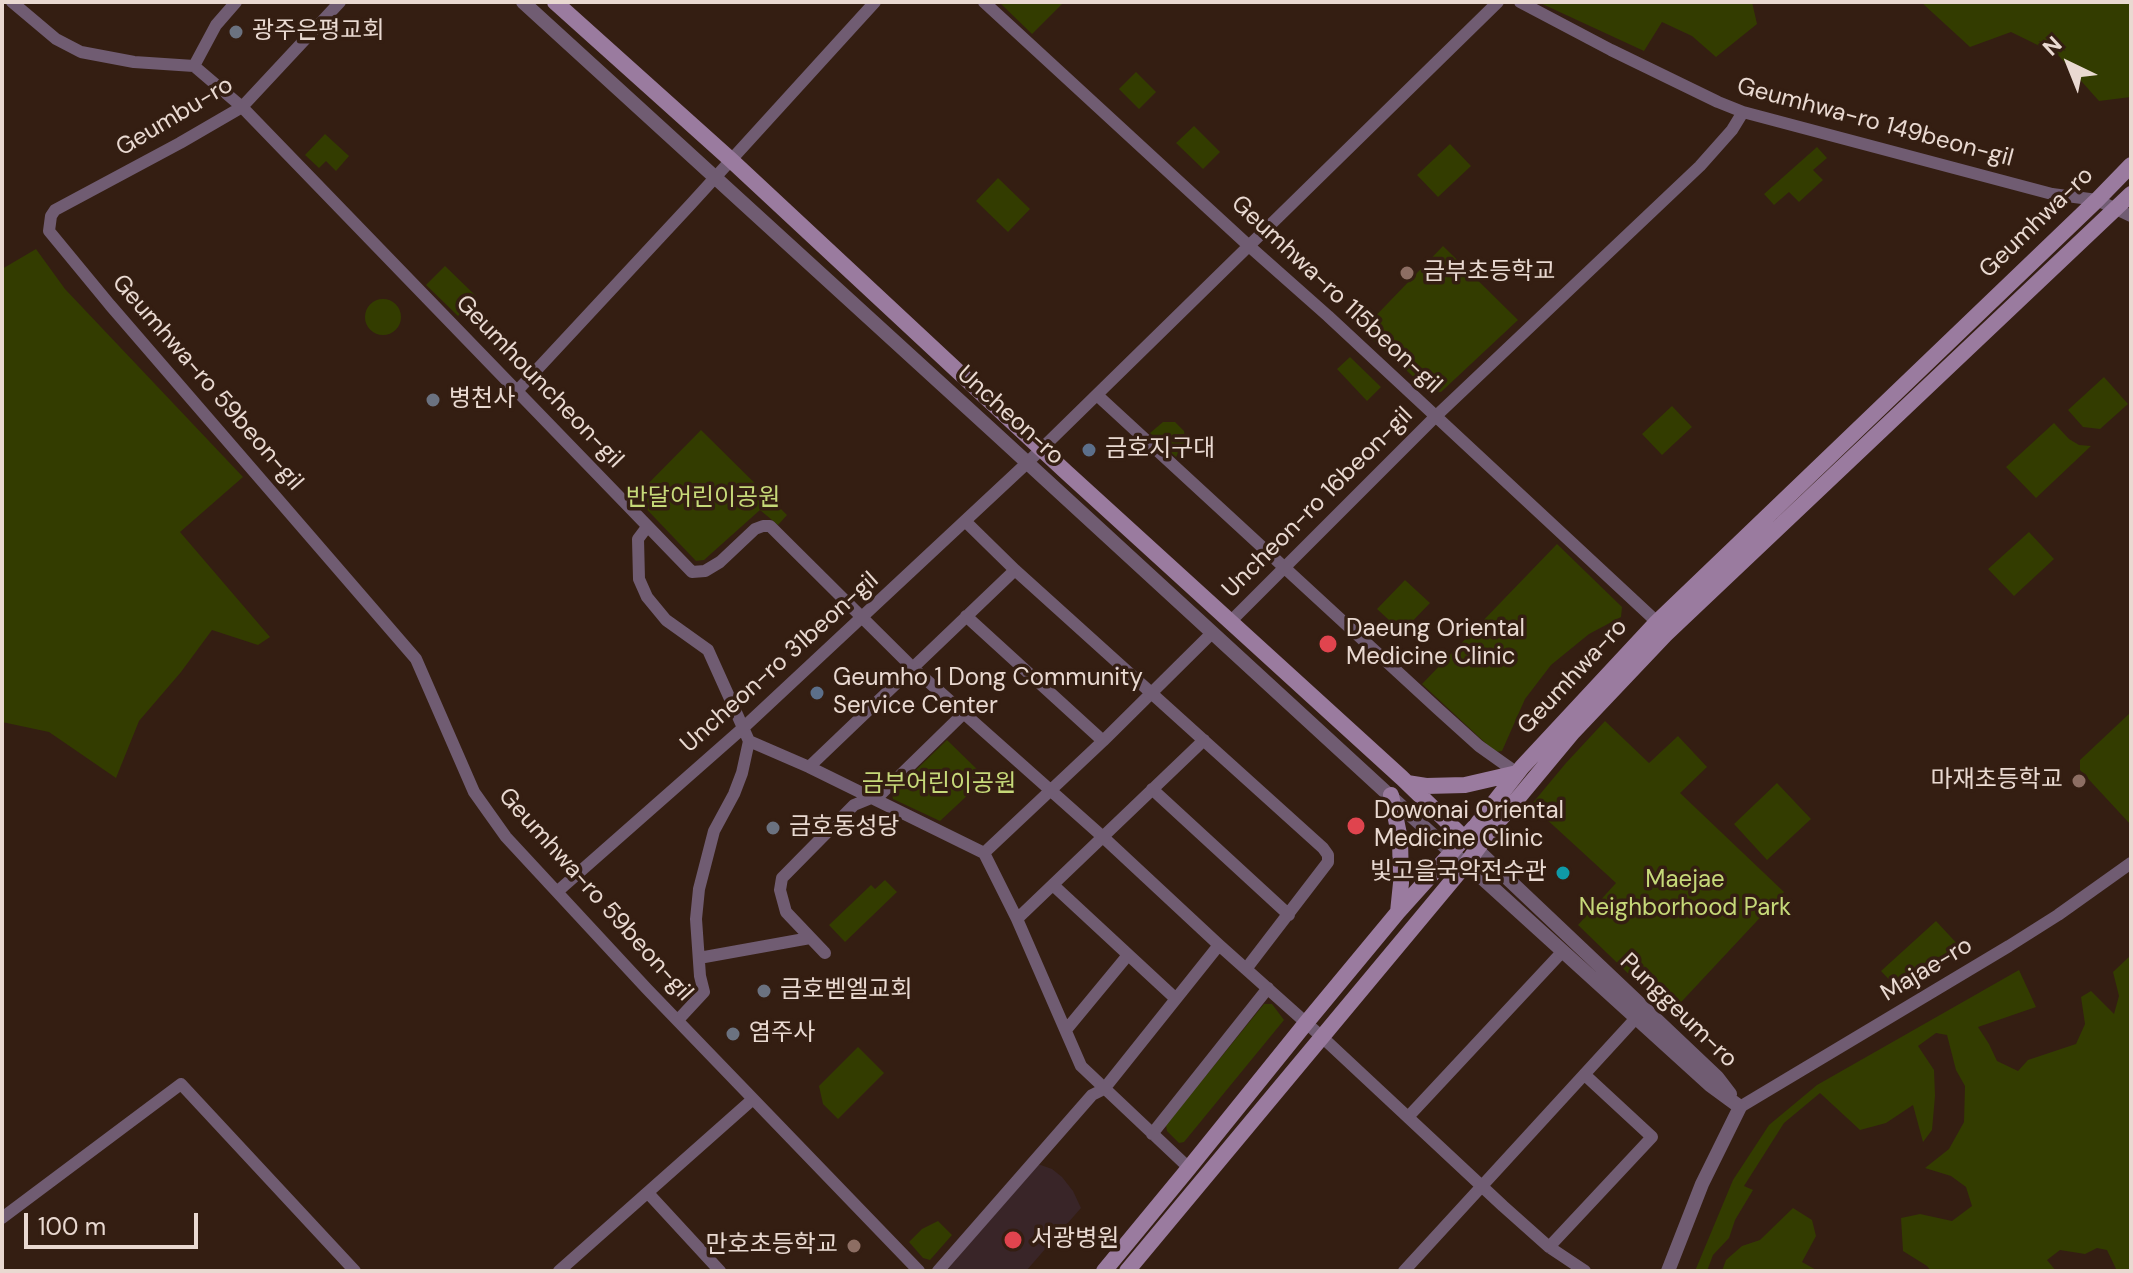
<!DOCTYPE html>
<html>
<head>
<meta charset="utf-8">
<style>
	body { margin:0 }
	#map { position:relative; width:2133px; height:1273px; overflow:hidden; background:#341e12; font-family:"DM Sans",sans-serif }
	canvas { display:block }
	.frame { position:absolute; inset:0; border:4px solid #e9d9d1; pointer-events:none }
	.north { position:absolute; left:2029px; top:24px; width:80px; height:80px; -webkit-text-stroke:6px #341e12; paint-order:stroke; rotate:317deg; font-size:22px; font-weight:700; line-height:32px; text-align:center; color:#e9d9d1 }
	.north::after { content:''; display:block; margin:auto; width:28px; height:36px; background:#e9d9d1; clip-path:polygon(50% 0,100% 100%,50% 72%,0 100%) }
	.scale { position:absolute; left:24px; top:1213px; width:174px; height:36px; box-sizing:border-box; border:4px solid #e9d9d1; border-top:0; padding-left:10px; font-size:24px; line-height:28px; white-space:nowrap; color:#e9d9d1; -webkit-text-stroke:6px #341e12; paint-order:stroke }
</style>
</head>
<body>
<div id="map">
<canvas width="2133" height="1273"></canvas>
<div class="frame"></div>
<div class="north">N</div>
<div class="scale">100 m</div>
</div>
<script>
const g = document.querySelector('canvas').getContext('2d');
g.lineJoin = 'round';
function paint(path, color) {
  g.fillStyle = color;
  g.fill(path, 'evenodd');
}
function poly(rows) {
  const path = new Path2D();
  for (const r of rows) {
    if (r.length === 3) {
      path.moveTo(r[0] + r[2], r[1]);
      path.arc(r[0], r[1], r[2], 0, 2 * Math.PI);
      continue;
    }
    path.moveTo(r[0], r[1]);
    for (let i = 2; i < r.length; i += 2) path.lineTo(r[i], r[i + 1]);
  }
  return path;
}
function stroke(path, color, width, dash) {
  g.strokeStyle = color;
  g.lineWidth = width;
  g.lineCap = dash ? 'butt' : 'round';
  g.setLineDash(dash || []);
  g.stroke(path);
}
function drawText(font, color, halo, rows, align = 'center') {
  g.font = font + ' "DM Sans","Noto Sans KR",sans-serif';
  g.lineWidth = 7;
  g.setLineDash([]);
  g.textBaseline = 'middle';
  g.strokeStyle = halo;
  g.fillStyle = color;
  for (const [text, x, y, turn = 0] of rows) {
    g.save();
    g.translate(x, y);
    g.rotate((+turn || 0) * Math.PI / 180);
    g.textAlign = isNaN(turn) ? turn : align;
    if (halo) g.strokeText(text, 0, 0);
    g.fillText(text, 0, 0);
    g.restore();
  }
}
paint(poly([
	[1038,1164,1052,1169,1062,1177,1073,1191,1081,1208,1026,1271,946,1271]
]), '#392528');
paint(poly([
	[999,2,1064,2,1032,34],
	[1538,2,1752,2,1757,24,1716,57,1692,36,1662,22,1644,51],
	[1921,2,2131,2,2131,97,2099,101,2058,55,2011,32,1970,47],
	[1136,72,1156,92,1139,109,1119,89],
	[1194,126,1220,152,1203,169,1176,143],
	[325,134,349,156,336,171,326,161,319,168,305,155],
	[1450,144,1471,166,1438,197,1417,175],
	[1817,147,1827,158,1813,170,1823,180,1799,202,1789,192,1774,205,1764,194],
	[998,178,1030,209,1008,232,976,201],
	[1443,246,1518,320,1441,392,1429,391,1362,330],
	[36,249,65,289,243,477,180,532,270,637,258,645,212,630,181,672,139,721,116,778,49,732,2,722,2,269],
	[445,266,476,296,458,316,426,285],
	[383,317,18],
	[1350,357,1381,387,1367,401,1337,369],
	[2104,377,2128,404,2100,429,2083,427,2068,410],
	[1672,406,1692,427,1662,455,1642,434],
	[1163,422,1175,422,1184,431,1185,441,1176,457,1150,433],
	[2054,423,2069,439,2079,445,2091,446,2036,498,2006,467],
	[701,430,787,515,778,525,760,510,704,560,696,561,635,497],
	[2029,532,2054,559,2014,596,1988,569],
	[1557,544,1622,607,1621,617,1589,634,1551,665,1525,699,1502,751,1495,752,1422,684],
	[1405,580,1430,603,1402,632,1377,609],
	[2131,712,2131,825,2080,770,2080,760],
	[1605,721,1649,763,1678,736,1707,767,1680,793,1784,892,1670,1014,1578,925,1616,883,1531,805,1566,763],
	[947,740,986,778,940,821,893,799,892,793],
	[1777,783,1811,819,1767,860,1734,824],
	[885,880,897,892,845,942,829,925,871,885,875,889],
	[1936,921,1962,949,1897,988,1881,971],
	[2131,955,2131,1271,2117,1271,2107,1250,2097,1248,2085,1254,2060,1250,2047,1260,2056,1271,1931,1271,1927,1266,1903,1251,1901,1218,1920,1214,1952,1221,1972,1206,1966,1187,1951,1176,1925,1168,1949,1149,1964,1122,1965,1086,1956,1070,1947,1035,1936,1033,1918,1046,1934,1070,1935,1096,1932,1130,1923,1142,1913,1105,1886,1123,1860,1130,1820,1093,1784,1123,1744,1186,1753,1190,1735,1220,1729,1238,1713,1255,1707,1271,1695,1271,1733,1180,1769,1125,1817,1085,2019,970,2036,1007,1978,1027,1989,1044,1997,1061,2018,1071,2028,1060,2076,1044,2085,1024,2081,997,2091,991,2114,1014,2119,996,2113,972],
	[1264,1004,1272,1004,1284,1020,1184,1142,1179,1143,1167,1131,1166,1125],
	[858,1047,884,1073,838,1119,823,1104,819,1086],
	[1793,1208,1812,1220,1816,1236,1802,1262,1818,1271,1722,1271,1726,1260,1742,1246,1760,1240],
	[938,1221,952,1235,930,1260,923,1258,909,1242,922,1229]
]), '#333c00');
stroke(poly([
	[12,2,56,39,81,52,134,62,194,66,242,107,692,572,705,571,720,562,755,529,763,526,770,526,913,668,1103,837,1219,945,1322,1037,1503,1206,1549,1247,1585,1271],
	[340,2,242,107,180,143,55,210,51,216,49,231,110,305,416,659,474,792,506,837,647,989,919,1271],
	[984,2,1249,246,1328,316,1657,622],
	[1520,2,1611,50,1718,102,1743,112,2052,194,2097,200,2131,216],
	[194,66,216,25,236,2],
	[517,391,691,204,875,2],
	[1097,395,1438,709,1479,746,1517,773],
	[965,521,1015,570,1323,848,1328,855,1328,862,1246,969],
	[647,527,638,539,639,579,647,597,666,620,708,650,749,741,742,773,734,794,714,831,699,889,696,919,700,976,704,992,678,1020],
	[966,616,1103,741],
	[1231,621,1435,417,1700,166,1732,130,1743,112],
	[749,741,809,767,984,853,1017,919,1081,1066,1189,1168],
	[809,767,1015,570],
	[1152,789,1289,915],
	[984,853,1103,741,1212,633],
	[1053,885,1176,999],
	[558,891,743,728,1027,463,1498,2],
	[1017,919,1204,740],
	[825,953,786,912,780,890,782,878,854,805,881,794,965,712],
	[699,958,810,938],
	[1066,1030,1128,955],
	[1740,1107,2009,946,2058,915,2131,863],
	[1408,1117,1563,951],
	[1152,1134,1268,988],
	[648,1193,720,1271],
	[2,1218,181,1084,355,1271],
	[1549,1247,1652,1137,1585,1075],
	[559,1271,753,1099],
	[938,1271,1092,1095,1104,1089,1219,945],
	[1404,1271,1636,1018]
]), '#705c72', 12);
stroke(poly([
	[523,2,995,433,1451,852,1481,877,1710,1085,1740,1107],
	[1469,842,1717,1077,1730,1094],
	[1668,1271,1702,1184,1740,1107]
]), '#705c72', 14);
stroke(poly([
	[555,2,731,160,1066,472,1402,778,1464,838],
	[1407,783,1426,786,1465,785,1517,773],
	[1391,795,1400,839,1401,883,1398,912],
	[1104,1271,1189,1168,1306,1023,1398,912,1478,823,1522,767,1657,622,2097,200,2131,165],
	[1127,1271,1466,864,1489,833,1573,732,1665,635,2131,194]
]), '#9a7b9f', 16);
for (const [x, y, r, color] of [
	[236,32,8,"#6b7280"],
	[1407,273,8,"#8d6e63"],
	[433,400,8,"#6b7280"],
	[1089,450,8,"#5c6f8a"],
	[1328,644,10,"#e0444e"],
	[817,693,8,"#5c6f8a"],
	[2079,781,8,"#8d6e63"],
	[1356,826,10,"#e0444e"],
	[773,828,8,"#6b7280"],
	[1563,873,8,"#0f9aa8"],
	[764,991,8,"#6b7280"],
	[733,1034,8,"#6b7280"],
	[1013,1240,10,"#e0444e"],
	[854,1246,8,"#8d6e63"]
]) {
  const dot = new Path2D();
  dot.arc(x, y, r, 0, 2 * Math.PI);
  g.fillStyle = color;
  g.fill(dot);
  stroke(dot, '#341e12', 3);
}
drawText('24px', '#e9d9d1', '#341e12', [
	["광주은평교회",252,32],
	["금부초등학교",1423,273],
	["병천사",449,400],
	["금호지구대",1105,450],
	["Daeung Oriental",1346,630],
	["Medicine Clinic",1346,658],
	["Geumho 1 Dong Community",833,679],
	["Service Center",833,707],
	["마재초등학교",2063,781,"right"],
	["Dowonai Oriental",1374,812],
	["Medicine Clinic",1374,840],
	["금호동성당",789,828],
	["빛고을국악전수관",1547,873,"right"],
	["금호벧엘교회",780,991],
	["염주사",749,1034],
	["서광병원",1031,1240],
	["만호초등학교",838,1246,"right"]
], 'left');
drawText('24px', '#e9d9d1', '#341e12', [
	["Geumbu-ro",175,117,-31],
	["Geumhwa-ro 149beon-gil",1875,123,15],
	["Geumhwa-ro",2037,223,-44],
	["Geumhwa-ro 115beon-gil",1336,295,43],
	["Geumhouncheon-gil",539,382,46],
	["Geumhwa-ro 59beon-gil",207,383,49],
	["Uncheon-ro",1010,416,42],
	["Uncheon-ro 16beon-gil",1318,503,-45],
	["Uncheon-ro 31beon-gil",780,663,-42],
	["Geumhwa-ro",1573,677,-47],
	["Geumhwa-ro 59beon-gil",595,895,48],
	["Majae-ro",1927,970,-31],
	["Punggeum-ro",1678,1011,44]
]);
drawText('24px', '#c6d979', '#341e12', [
	["반달어린이공원",703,499],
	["금부어린이공원",939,785],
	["Maejae",1685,881],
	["Neighborhood Park",1685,909]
]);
</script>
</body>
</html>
